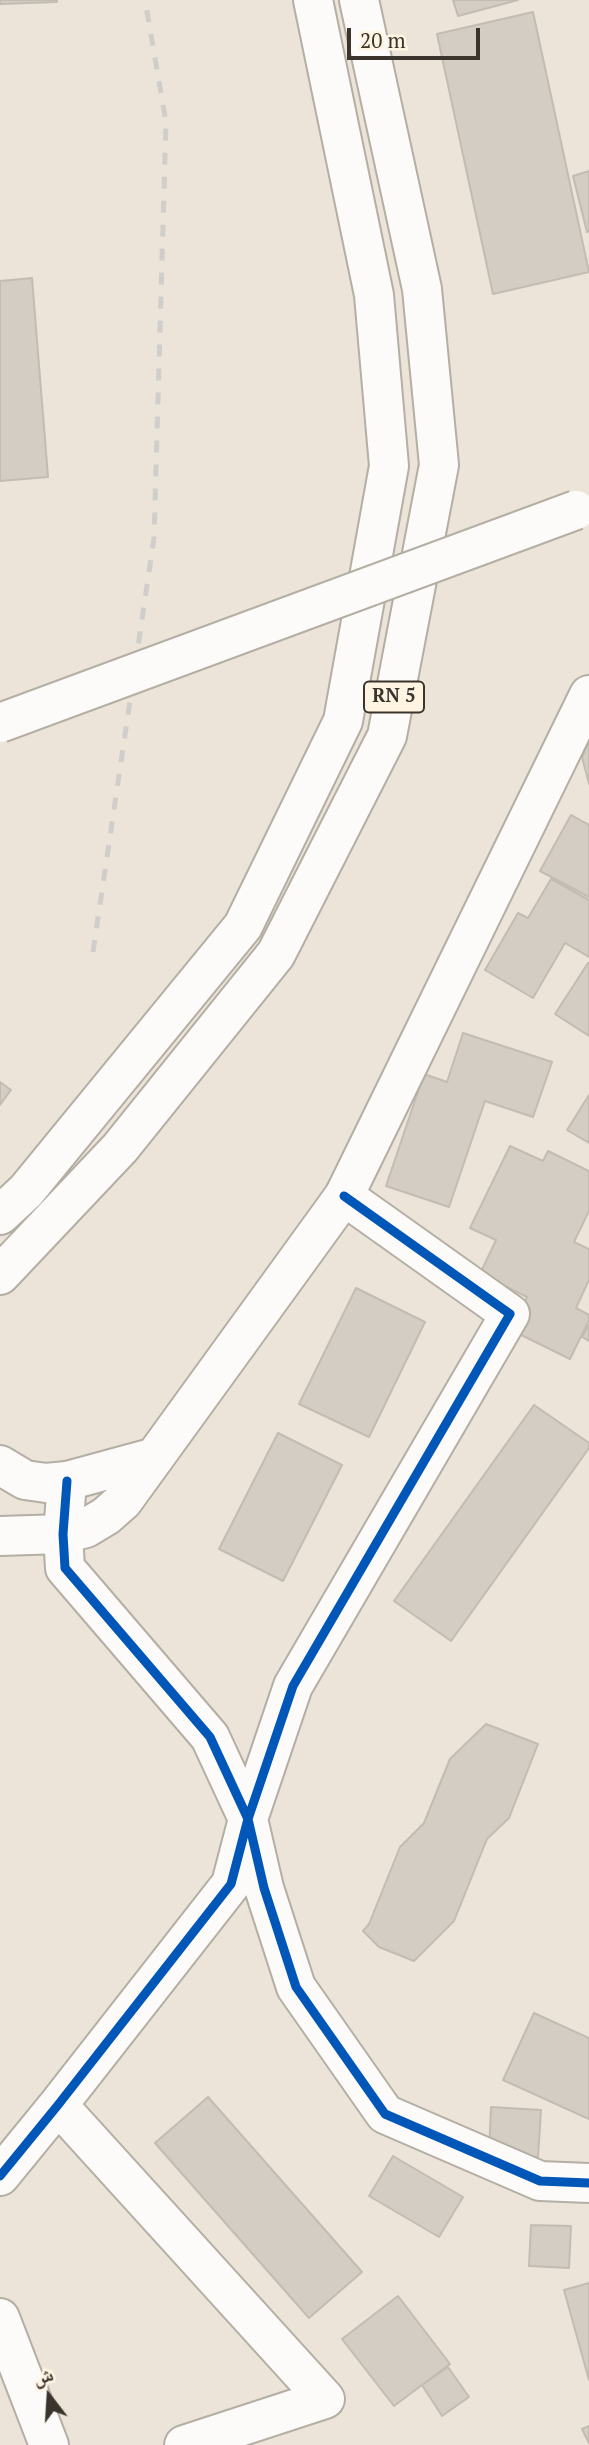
<!DOCTYPE html>
<html>
<head>
<meta charset="utf-8">
<style>
	body { margin:0 }
	#map { position:relative; width:589px; height:2445px; overflow:hidden; background:#ece4d8; font-family:"PT Serif","Noto Naskh Arabic",serif }
	canvas { display:block }
	.north { position:absolute; left:14px; top:2361px; width:70px; height:70px; -webkit-text-stroke:5px #fff3e2; paint-order:stroke; rotate:343deg; font-size:19px; font-weight:700; line-height:28px; text-align:center; color:#3a342c }
	.north::after { content:''; display:block; margin:auto; width:24px; height:32px; background:#3a342c; clip-path:polygon(50% 0,100% 100%,50% 72%,0 100%) }
	.scale { position:absolute; left:347px; top:28px; width:133px; height:32px; box-sizing:border-box; border:4px solid #3a342c; border-top:0; padding-left:9px; font-size:21px; line-height:24px; white-space:nowrap; color:#3a342c; -webkit-text-stroke:5px #fff3e2; paint-order:stroke }
</style>
</head>
<body>
<div id="map">
<canvas width="589" height="2445"></canvas>
<div class="north">ش</div>
<div class="scale">20 m</div>
</div>
<script>
const g = document.querySelector('canvas').getContext('2d');
g.lineJoin = 'round';
function paint(path, color) {
  g.fillStyle = color;
  g.fill(path, 'evenodd');
}
function poly(rows) {
  const path = new Path2D();
  for (const r of rows) {
    path.moveTo(r[0], r[1]);
    for (let i = 2; i < r.length; i += 2) path.lineTo(r[i], r[i + 1]);
  }
  return path;
}
function stroke(path, color, width, dash) {
  g.strokeStyle = color;
  g.lineWidth = width;
  g.lineCap = dash ? 'butt' : 'round';
  g.setLineDash(dash || []);
  g.stroke(path);
}
function drawText(font, color, halo, rows, align = 'center') {
  g.font = font + ' "PT Serif",serif';
  g.lineWidth = 6;
  g.setLineDash([]);
  g.textBaseline = 'middle';
  g.strokeStyle = halo;
  g.fillStyle = color;
  for (const [text, x, y, turn = 0] of rows) {
    g.save();
    g.translate(x, y);
    g.rotate((+turn || 0) * Math.PI / 180);
    g.textAlign = isNaN(turn) ? turn : align;
    if (halo) g.strokeText(text, 0, 0);
    g.fillText(text, 0, 0);
    g.restore();
  }
}
const building = poly([
	[0,0,57,0,57,2,0,4,0,0],
	[453,0,518,0,458,16,453,0],
	[533,12,589,272,493,294,437,34,533,12],
	[589,171,589,231,587,232,573,176,589,171],
	[32,278,48,477,0,481,0,281,32,278],
	[589,742,589,784,582,757,589,742],
	[571,815,589,825,589,897,540,871,571,815],
	[551,879,589,900,589,957,565,943,533,998,485,970,518,913,528,918,551,879],
	[588,963,589,964,589,1036,555,1014,588,963],
	[463,1033,552,1062,533,1117,485,1101,449,1207,386,1186,424,1074,447,1082,463,1033],
	[0,1082,11,1090,0,1105,0,1082],
	[589,1095,589,1143,567,1130,589,1095],
	[510,1146,543,1161,548,1151,589,1171,589,1211,574,1242,589,1249,589,1280,576,1308,589,1315,589,1320,570,1359,511,1330,527,1297,480,1274,496,1240,470,1228,510,1146],
	[356,1288,425,1322,369,1437,299,1404,356,1288],
	[589,1325,589,1341,582,1337,589,1325],
	[534,1405,589,1443,589,1448,451,1641,394,1601,534,1405],
	[278,1433,342,1465,283,1581,219,1549,278,1433],
	[486,1724,538,1744,509,1818,487,1839,454,1921,414,1961,379,1947,363,1931,369,1924,400,1847,424,1823,450,1759,486,1724],
	[534,2013,589,2038,589,2119,503,2080,534,2013],
	[208,2097,362,2272,309,2318,155,2143,208,2097],
	[491,2107,541,2110,538,2157,489,2155,491,2107],
	[393,2156,463,2197,439,2237,369,2196,393,2156],
	[531,2225,571,2226,569,2268,529,2266,531,2225],
	[589,2283,589,2380,564,2290,589,2283],
	[398,2296,450,2364,394,2406,342,2339,398,2296],
	[448,2367,469,2397,442,2416,422,2385,448,2367],
	[589,2426,589,2443,582,2429,589,2426]
]);
paint(building, '#d3cdc3');
stroke(building, '#c2bcb3', 2);
const minor = poly([
	[67,1481,63,1534,65,1568,210,1737,248,1819,264,1888,296,1987,385,2114,540,2181,589,2183],
	[58,2105,325,2399,184,2445],
	[0,2176,58,2105,231,1884,248,1819,293,1686,510,1314,344,1196],
	[0,2318,49,2445]
]);
const secondary = poly([
	[0,1465,25,1480,46,1483,67,1481,155,1457],
	[0,1536,63,1534,86,1528,106,1516,123,1501,344,1196,589,695]
]);
const trunk = poly([
	[0,1215,26,1191,243,926,343,721,389,466,374,295,313,0],
	[0,1275,120,1148,276,954,387,736,439,465,422,289,359,0]
]);
stroke(minor, '#b4aea4', 42);
stroke(secondary, '#b4aea4', 42);
stroke(trunk, '#b4aea4', 42);
stroke(minor, '#fcfbf9', 38);
stroke(secondary, '#fcfbf9', 38);
stroke(trunk, '#fcfbf9', 38);
stroke(poly([
	[93,952,154,538,166,122,145,0]
]), '#d0ceca', 5, [12, 12]);
const secondaryBridge = poly([
	[0,723,576,510]
]);
stroke(secondaryBridge, '#b4aea4', 42, []);
stroke(secondaryBridge, '#fcfbf9', 38);
stroke(poly([
	[67,1481,63,1534,65,1568,210,1737,248,1819,264,1888,296,1987,385,2114,540,2181,589,2183],
	[0,2176,58,2105,231,1884,248,1819,293,1686,510,1314,344,1196]
]), '#0057b8', 9);
for (const [x, y, w] of [
	[394,697,60]
]) {
  const box = new Path2D();
  box.roundRect(x - w / 2, y - 15.5, w, 31, 5);
  g.fillStyle = '#fff3e2';
  g.fill(box);
  stroke(box, '#3a342c', 2);
}
drawText('bold 19px', '#3a342c', null, [
	["RN 5",394,697]
]);
</script>
</body>
</html>
